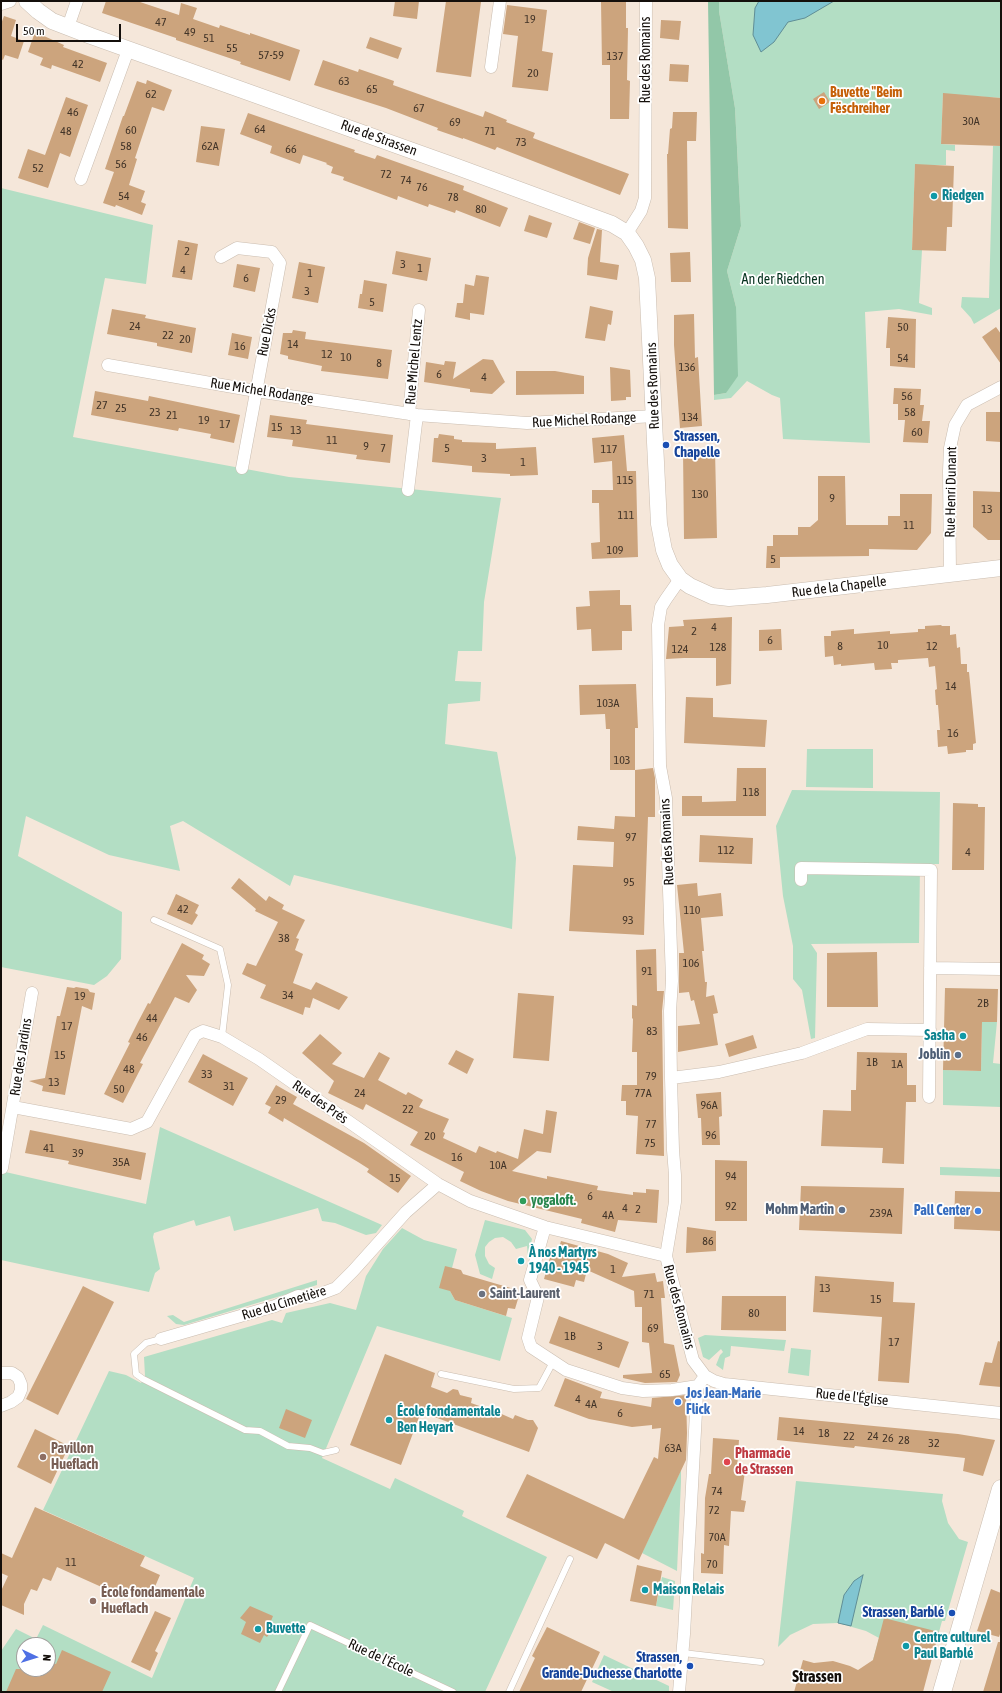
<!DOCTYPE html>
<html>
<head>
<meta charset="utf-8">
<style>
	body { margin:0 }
	#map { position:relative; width:1002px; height:1693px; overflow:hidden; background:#f5e7da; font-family:"Asap Condensed",sans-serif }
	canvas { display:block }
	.frame { position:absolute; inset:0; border:2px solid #140f0b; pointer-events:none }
	.north { position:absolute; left:16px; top:1637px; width:40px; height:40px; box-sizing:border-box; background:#fff; border:1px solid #a19f9d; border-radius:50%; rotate:94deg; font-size:11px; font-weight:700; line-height:16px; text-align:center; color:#140f0b }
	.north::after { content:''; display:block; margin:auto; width:14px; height:18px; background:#4f70e4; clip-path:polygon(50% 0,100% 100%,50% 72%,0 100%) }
	.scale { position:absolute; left:16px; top:24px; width:105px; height:18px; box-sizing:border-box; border:2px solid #140f0b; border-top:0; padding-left:5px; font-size:12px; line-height:14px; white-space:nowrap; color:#140f0b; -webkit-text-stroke:3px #fff; paint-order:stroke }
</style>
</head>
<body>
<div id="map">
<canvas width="1002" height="1693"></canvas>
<div class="frame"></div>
<div class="north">N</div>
<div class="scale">50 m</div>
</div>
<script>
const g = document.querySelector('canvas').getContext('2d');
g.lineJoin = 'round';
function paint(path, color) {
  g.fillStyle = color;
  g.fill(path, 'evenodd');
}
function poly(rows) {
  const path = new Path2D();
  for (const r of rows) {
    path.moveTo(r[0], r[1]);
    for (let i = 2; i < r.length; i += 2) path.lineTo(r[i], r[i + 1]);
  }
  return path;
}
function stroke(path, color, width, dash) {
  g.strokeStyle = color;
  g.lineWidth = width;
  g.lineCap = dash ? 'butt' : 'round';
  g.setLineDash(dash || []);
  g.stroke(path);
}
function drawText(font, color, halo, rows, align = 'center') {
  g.font = font + ' "Asap Condensed",sans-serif';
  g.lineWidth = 3.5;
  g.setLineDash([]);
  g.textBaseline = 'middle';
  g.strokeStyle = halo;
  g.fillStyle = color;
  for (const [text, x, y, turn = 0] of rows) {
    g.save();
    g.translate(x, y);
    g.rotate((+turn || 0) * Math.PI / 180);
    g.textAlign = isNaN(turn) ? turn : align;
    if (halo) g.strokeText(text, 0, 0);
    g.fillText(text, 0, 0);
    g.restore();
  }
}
paint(poly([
	[719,1,1001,1,1001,98,943,94,941,144,955,145,955,151,946,150,946,165,915,165,912,249,922,250,919,303,932,308,932,315,899,309,865,312,870,443,783,439,780,398,772,395,747,381,731,398,714,400,714,395,726,393,736,307,727,271,741,226,735,108,719,11],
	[993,146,1001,146,1001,308,974,324,971,318,961,307,962,297,989,298],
	[1,188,153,225,146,284,105,278,73,437,289,477,501,498,484,602,482,651,458,651,455,681,481,682,480,701,448,704,445,744,497,752,516,858,512,929,294,875,290,886,183,821,170,826,180,871,109,855,26,816,18,856,122,912,121,959,107,976,94,985,1,967],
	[807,749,873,749,873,788,806,787],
	[792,790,940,792,939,864,920,864,919,943,811,944,817,953,815,1038,811,1039,802,990,793,979,793,946,783,896,776,826],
	[982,1022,997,1022,993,1063,1001,1064,1001,1107,943,1105,943,1070,981,1071],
	[160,1127,382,1225,376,1233,366,1235,335,1223,322,1221,318,1208,234,1231,230,1216,196,1226,194,1220,154,1233,153,1237,160,1269,155,1273,149,1292,1,1260,1,1171,146,1204],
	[940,1167,1001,1169,1001,1177,940,1175],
	[485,1220,525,1230,532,1239,528,1257,527,1246,516,1249,511,1242,503,1237,495,1238,489,1242,485,1247,485,1256,489,1264,495,1268,492,1279,480,1274,475,1255],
	[402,1228,424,1240,457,1249,452,1268,450,1291,455,1300,512,1318,500,1361,377,1326,322,1458,390,1489,395,1478,464,1511,462,1516,547,1557,485,1692,1,1692,1,1651,16,1629,36,1639,43,1625,152,1678,194,1578,43,1510,109,1371,126,1375,141,1383,145,1376,144,1357,272,1320,282,1323,286,1313,330,1303,356,1310,366,1276,383,1249],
	[24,1645,48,1645,48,1669,24,1669],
	[317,1280,317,1285,184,1325,176,1324,167,1316,173,1315,184,1322],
	[705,1335,786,1340,784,1351,731,1346,730,1356,725,1358,723,1370,716,1365,720,1355,723,1352,721,1349,709,1360,703,1357,698,1338],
	[791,1348,811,1350,809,1376,788,1373],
	[681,1470,681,1482,677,1571,642,1553],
	[796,1481,943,1494,942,1501,948,1523,959,1539,968,1542,945,1621,942,1621,939,1632,873,1660,879,1638,866,1631,838,1623,813,1624,790,1635,778,1647],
	[662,1577,675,1581,673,1610,656,1606],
	[604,1655,669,1686,669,1692,614,1692,592,1682]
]), '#b3dec4');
paint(poly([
	[708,1,719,1,719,11,735,108,741,226,727,271,736,307,738,376,726,393,714,395]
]), '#92c7a8');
const water = poly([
	[759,1,834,1,805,18,788,22,774,42,761,52,753,35,755,8,759,1],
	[863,1575,851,1626,838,1623,844,1595,854,1581,863,1575]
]);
paint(water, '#81c5d1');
stroke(water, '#608e96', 1);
paint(poly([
	[106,1,137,1,179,15,181,3,197,8,193,19,219,28,220,25,250,35,250,33,300,50,290,81,240,64,241,62,176,40,176,38,102,13],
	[395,1,419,1,417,19,393,16],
	[446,1,481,2,471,77,436,72],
	[601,1,626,1,626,28,628,28,627,80,630,81,629,119,610,119,610,65,602,65],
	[507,5,547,10,542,51,553,53,548,91,512,87,518,36,503,34],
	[4,16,16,20,11,36,24,41,18,59,5,55,3,60,1,59,1,24],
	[661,20,681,21,679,40,660,38],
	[35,32,64,45,63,47,107,63,100,82,52,65,51,69,40,65,43,58,28,52],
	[370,37,402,48,398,59,366,48],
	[323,60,358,72,359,69,394,81,393,85,483,117,485,111,507,120,506,122,535,133,533,138,629,174,620,195,497,147,495,150,463,138,463,139,437,130,438,128,386,108,314,85],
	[670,64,689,65,688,82,669,81],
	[147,80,172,90,164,111,152,107,135,158,137,159,129,185,145,191,141,202,146,204,142,215,116,205,115,207,103,203,114,172,105,169,123,116,124,116,137,81,146,84],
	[824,92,830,102,819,109,813,99],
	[943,93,1001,98,1001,146,941,144],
	[66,97,88,105,70,157,60,153,48,188,18,178,28,149,45,155],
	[673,112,697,112,696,141,687,141,688,229,668,228,667,154,668,154,670,129,672,128],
	[248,113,355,150,354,152,375,159,377,155,464,186,463,190,508,208,500,227,456,210,455,213,429,204,428,207,398,196,397,200,343,180,344,177,331,173,333,167,326,164,327,163,303,155,300,164,270,153,272,146,240,134],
	[201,126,225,129,219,166,196,162],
	[915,164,954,166,952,227,947,227,946,251,912,250],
	[529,215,552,223,547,238,524,231],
	[579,222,595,228,590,244,573,239],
	[597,229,602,230,600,262,619,265,617,280,587,275,588,258],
	[178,240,198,244,192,280,172,277],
	[396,251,431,258,427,281,392,274],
	[690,252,691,282,671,282,670,253],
	[299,262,325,267,318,303,292,298],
	[237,264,260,268,255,292,233,287],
	[476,275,489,277,484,315,470,313,470,320,455,317,457,303,463,303,465,284,474,286],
	[364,280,387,284,383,312,358,308,360,294,362,294],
	[590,306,613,311,611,325,608,324,605,341,585,338],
	[112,309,146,315,145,318,196,328,192,353,157,346,157,343,107,334],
	[694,314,695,358,698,357,702,426,680,428,674,345,674,315],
	[888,317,916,319,915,368,890,366,890,348,886,348],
	[996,327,1001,334,1001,364,982,337],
	[293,330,306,332,305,339,392,350,388,379,321,371,322,366,288,359,288,356,280,354,283,333,292,333],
	[232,333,252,337,248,359,228,355],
	[483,359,493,360,505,382,492,394,470,392,470,389,424,382,426,362,444,365,445,361,456,362,453,379],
	[610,367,630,370,631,397,626,397,626,400,611,401],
	[516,371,555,371,584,376,584,394,516,395],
	[894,388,921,389,920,405,924,405,922,421,930,421,928,443,903,442,905,420,898,420,898,404,893,404],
	[95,391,148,401,149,396,240,415,234,443,210,438,211,434,179,428,178,431,91,415],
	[986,412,1001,412,1001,442,986,441],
	[270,415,307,420,306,424,393,435,390,463,356,459,357,455,292,446,293,440,267,437],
	[439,434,454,436,454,439,462,440,462,442,496,443,496,449,536,447,538,475,510,476,510,474,472,472,472,466,432,462,434,438,438,438],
	[624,435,627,471,636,471,638,557,592,559,591,543,600,542,599,503,592,503,592,490,613,490,612,461,594,463,592,438],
	[683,450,715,450,717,538,684,539],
	[818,476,845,476,846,525,888,525,888,516,900,516,900,494,932,494,931,533,917,550,869,549,869,556,780,557,780,568,766,568,767,546,773,546,773,535,798,535,798,527,810,527,818,520],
	[973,491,1001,492,1001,540,988,540,973,527],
	[620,590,620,605,631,605,632,631,622,631,622,650,592,651,591,629,577,630,576,607,590,606,589,591],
	[732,617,731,684,716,686,716,658,684,658,666,659,669,627,684,626,683,620],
	[941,625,942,626,950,626,950,635,956,634,957,648,960,647,961,664,967,664,967,672,969,672,976,743,973,744,973,750,966,750,966,752,948,754,947,746,938,747,937,730,940,730,938,705,936,705,935,690,937,689,935,666,929,667,928,658,898,660,898,663,891,663,892,669,875,670,874,663,841,666,841,664,834,665,833,656,825,657,824,636,831,636,831,631,854,629,854,634,890,631,890,634,918,632,918,629,925,629,925,626],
	[781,629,782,650,759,651,759,630],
	[636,684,638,728,635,728,635,770,610,770,610,729,606,729,605,714,580,715,579,685],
	[686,697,713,698,713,717,767,720,765,747,684,743],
	[653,768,655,778,655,817,648,817,644,935,569,931,573,865,613,867,614,842,577,840,578,826,614,829,615,816,635,817,635,770],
	[737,768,766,768,766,816,682,816,682,796,702,796,702,802,736,801],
	[953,803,978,804,978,807,985,807,984,870,952,870],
	[700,835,753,838,752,864,699,862],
	[239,878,266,901,269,896,284,905,282,909,305,920,296,938,299,939,295,950,303,954,293,983,311,990,316,982,348,997,339,1010,313,998,310,1008,305,1007,303,1015,260,998,266,985,242,974,247,963,256,966,278,922,255,911,256,909,231,888],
	[697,883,698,896,721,893,723,916,701,918,704,951,702,951,705,982,707,982,706,997,714,995,718,1013,713,1014,718,1045,678,1052,678,1026,700,1024,694,1000,691,1001,689,992,679,993,679,953,684,953,677,885],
	[176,894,199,905,195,913,198,915,192,925,167,914],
	[182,943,204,955,202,959,210,964,204,976,186,975,197,990,189,1003,175,997,140,1063,143,1064,123,1103,104,1094,130,1043,128,1042,138,1022,148,1003,150,1004],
	[656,949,657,991,664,991,662,1011,664,1156,636,1154,638,1116,626,1115,626,1101,621,1101,622,1085,637,1085,637,1052,632,1052,633,1019,632,1018,632,1005,637,1006,636,950],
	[877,952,878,1007,827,1007,827,953],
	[67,987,74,988,76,987,88,989,90,992,95,993,92,1010,82,1006,65,1095,42,1091,43,1086,29,1081,45,1078,57,1016,60,1016],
	[945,988,998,989,997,1022,982,1022,981,1071,943,1070],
	[518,993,554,996,549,1061,513,1058],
	[320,1034,342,1053,332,1064,364,1078,379,1052,390,1058,378,1080,406,1095,408,1092,423,1100,419,1107,449,1119,443,1132,445,1133,443,1138,476,1153,479,1146,496,1153,497,1151,518,1159,524,1129,543,1134,546,1110,557,1112,551,1153,537,1151,512,1171,547,1179,547,1176,598,1186,597,1190,633,1195,633,1192,646,1193,646,1189,659,1190,657,1223,618,1220,615,1232,581,1223,582,1219,508,1201,481,1191,460,1181,464,1172,410,1145,418,1132,366,1104,363,1110,328,1093,334,1081,302,1053],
	[753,1035,757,1048,729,1057,725,1044],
	[456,1050,474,1059,467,1074,448,1064],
	[857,1052,907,1053,907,1085,916,1085,916,1102,906,1102,904,1164,882,1163,883,1148,821,1146,823,1110,851,1111,851,1090,856,1090],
	[203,1054,248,1078,233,1106,188,1082],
	[276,1085,297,1097,293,1104,364,1143,411,1176,398,1193,367,1172,369,1169,358,1162,284,1118,283,1122,268,1113,271,1107,265,1104],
	[721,1092,722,1116,719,1117,720,1145,702,1145,701,1118,698,1118,696,1094],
	[30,1130,146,1153,141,1180,68,1164,69,1161,25,1153],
	[715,1160,747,1161,747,1221,715,1221],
	[801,1186,904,1188,902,1234,799,1230],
	[955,1191,1001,1192,1001,1231,954,1229],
	[687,1227,716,1231,716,1251,686,1253],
	[561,1241,608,1254,628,1263,622,1277,655,1273,657,1282,663,1281,665,1298,661,1298,664,1343,674,1345,680,1375,677,1382,645,1383,623,1378,623,1375,652,1373,649,1343,642,1342,642,1307,635,1307,634,1291,587,1270,584,1282,576,1280,574,1287,544,1279,552,1250,558,1251],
	[445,1266,461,1270,463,1274,514,1289,512,1297,518,1299,515,1309,508,1308,506,1316,455,1300,450,1291,439,1288],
	[815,1276,894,1282,893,1302,915,1303,909,1383,878,1381,882,1317,813,1312],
	[83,1286,114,1302,58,1415,26,1399],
	[722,1296,786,1296,786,1331,721,1330],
	[559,1316,629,1342,619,1368,549,1343],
	[998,1341,1001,1342,1001,1387,979,1385,985,1362,992,1363],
	[385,1354,435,1373,431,1387,447,1393,453,1389,458,1390,460,1395,472,1398,471,1403,488,1409,494,1407,497,1412,513,1419,515,1415,528,1420,533,1420,538,1428,529,1452,421,1412,401,1465,350,1445],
	[565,1378,602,1392,600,1398,651,1407,652,1398,686,1395,687,1433,686,1460,639,1560,605,1543,597,1559,506,1517,527,1474,624,1519,654,1457,658,1459,661,1428,652,1429,652,1425,632,1427,589,1419,554,1406],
	[286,1409,312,1420,305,1438,279,1428],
	[779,1417,958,1434,995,1440,983,1476,963,1471,965,1458,855,1446,854,1448,777,1440],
	[35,1429,69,1446,51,1484,17,1467],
	[713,1438,739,1440,737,1469,745,1471,741,1500,746,1501,744,1512,731,1511,729,1546,724,1545,723,1574,701,1573,701,1553,704,1554,705,1498,709,1474,711,1474],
	[35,1507,145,1556,140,1566,160,1575,151,1596,131,1587,126,1598,57,1567,51,1581,43,1578,37,1591,31,1589,24,1604,24,1615,1,1605,1,1591,8,1576,1,1573,1,1553,12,1558],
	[637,1565,662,1571,656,1606,630,1601],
	[991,1589,1001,1593,1001,1631,999,1637,977,1631],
	[250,1606,273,1616,271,1621,276,1624,267,1637,264,1635,260,1643,241,1634,246,1622,240,1618],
	[155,1611,171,1618,155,1651,158,1653,150,1671,131,1662],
	[884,1618,939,1632,923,1692,794,1692,803,1660,814,1663,833,1661,850,1666,858,1670,873,1660],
	[547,1627,600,1652,581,1692,519,1692,535,1658,532,1656],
	[998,1642,1001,1642,1001,1692,983,1692],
	[62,1650,111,1672,102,1692,6,1692,16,1669,48,1669,48,1661,56,1664]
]), '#cca47d');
const lane = poly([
	[154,920,220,949,228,985,222,1037],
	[161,1339,146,1343,134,1354,136,1374,143,1379,245,1430,260,1431,288,1446,310,1448,323,1453,336,1450],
	[441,1374,514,1389,539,1388,553,1362],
	[683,1653,761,1662],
	[278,1692,310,1625,453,1692],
	[509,1692,570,1559]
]);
const street = poly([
	[1,4,10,1],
	[68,27,77,1],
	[491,67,500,1],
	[81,179,128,50],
	[627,233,641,211,645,198,646,1],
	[221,257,237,248,272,252,280,263,242,468],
	[108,365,256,391,417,415,527,423,655,416],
	[409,414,419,310],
	[408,490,417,415],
	[950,574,949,471,950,448,955,425,967,405,1001,387],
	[680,579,666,599,661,607,658,625,660,766,666,798,672,981,670,1011,671,1078,673,1150,675,1175,675,1202,666,1256,693,1360,705,1376,714,1381,724,1384,1001,1413],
	[801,880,801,868,931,870,929,1097],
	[930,968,1001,969],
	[671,1078,719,1072,802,1053,867,1029,930,1030],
	[13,1107,131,1129,147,1122,195,1035,203,1031,222,1037,259,1059,438,1184,470,1201,545,1227,666,1256],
	[2,1168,32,993],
	[545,1227,530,1280,538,1297,528,1338,531,1347,566,1370,622,1388,643,1391,672,1390,698,1386],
	[161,1339,275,1306,298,1296,312,1297,336,1288,353,1271,406,1212,438,1184],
	[1,1373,12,1373,18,1377,21,1384,21,1390,18,1397,11,1402,1,1406],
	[679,1692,684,1634,697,1394,698,1386,705,1376]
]);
const secondary = poly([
	[27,1,38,11,52,21,91,36,452,165,612,224,627,233,636,246,643,260,647,278,659,524,664,550,670,565,680,579,690,586,712,596,729,598,767,595,1001,568]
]);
const primary = poly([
	[942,1692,1001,1489]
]);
stroke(lane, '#cabdb0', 7);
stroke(street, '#cabdb0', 13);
stroke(secondary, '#cabdb0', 17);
stroke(primary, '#cabdb0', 19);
stroke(lane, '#fff', 6);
stroke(street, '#fff', 12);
stroke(secondary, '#fff', 16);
stroke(primary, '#fff', 18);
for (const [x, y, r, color] of [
	[822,101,4,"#e8710a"],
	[934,196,4,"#0f9aa8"],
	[666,445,4,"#1a4fb4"],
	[963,1036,4,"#0f9aa8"],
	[958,1055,4,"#5c6f8a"],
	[523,1201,4,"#2e9e5b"],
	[842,1210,4,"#5c6f8a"],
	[978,1211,4,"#3f7fe0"],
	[521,1261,4,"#0f9aa8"],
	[482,1294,4,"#6b7280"],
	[678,1402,4,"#3f7fe0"],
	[389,1420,4,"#0f9aa8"],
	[43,1457,4,"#8d6e63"],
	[727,1462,4,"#e0444e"],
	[645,1590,4,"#0f9aa8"],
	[93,1601,4,"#8d6e63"],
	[952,1613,4,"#1a4fb4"],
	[258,1629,4,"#0f9aa8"],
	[906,1646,4,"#0f9aa8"],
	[690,1666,4,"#1a4fb4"]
]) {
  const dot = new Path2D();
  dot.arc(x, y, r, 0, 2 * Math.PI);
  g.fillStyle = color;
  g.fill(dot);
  stroke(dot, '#fff', 1.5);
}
drawText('12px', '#423428', null, [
	["19",530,19],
	["47",161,22],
	["49",190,32],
	["51",209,38],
	["55",232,48],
	["57-59",271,55],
	["137",615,56],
	["42",78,64],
	["20",533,73],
	["63",344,81],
	["65",372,89],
	["62",151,94],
	["67",419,108],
	["46",73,112],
	["30A",971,121],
	["69",455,122],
	["64",260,129],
	["60",131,130],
	["48",66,131],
	["71",490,131],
	["73",521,142],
	["58",126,146],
	["62A",210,146],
	["66",291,149],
	["56",121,164],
	["52",38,168],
	["72",386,174],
	["74",406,180],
	["76",422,187],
	["54",124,196],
	["78",453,197],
	["80",481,209],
	["2",187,251],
	["3",403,264],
	["1",420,268],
	["4",183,270],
	["1",310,273],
	["6",246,278],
	["3",307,291],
	["5",372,302],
	["24",135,326],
	["50",903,327],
	["22",168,335],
	["20",185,339],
	["14",293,344],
	["16",240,346],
	["12",327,354],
	["10",346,357],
	["54",903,358],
	["8",379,363],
	["136",687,367],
	["6",439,374],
	["4",484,377],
	["56",907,396],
	["27",102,405],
	["25",121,408],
	["23",155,412],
	["58",910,412],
	["21",172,415],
	["134",690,417],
	["19",204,420],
	["17",225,424],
	["15",277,427],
	["13",296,430],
	["60",917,432],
	["11",332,440],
	["9",366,446],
	["7",383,448],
	["5",447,448],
	["117",609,449],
	["3",484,458],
	["1",523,462],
	["115",625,480],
	["130",700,494],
	["9",832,498],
	["13",987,509],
	["111",626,515],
	["11",909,525],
	["109",615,550],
	["5",773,559],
	["4",714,627],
	["2",694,631],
	["6",770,640],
	["10",883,645],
	["8",840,646],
	["12",932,646],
	["128",718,647],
	["124",680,649],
	["14",951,686],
	["103A",608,703],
	["16",953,733],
	["103",622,760],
	["118",751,792],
	["97",631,837],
	["112",726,850],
	["4",968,852],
	["95",629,882],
	["42",183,909],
	["110",692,910],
	["93",628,920],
	["38",284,938],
	["106",691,963],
	["91",647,971],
	["34",288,995],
	["19",80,996],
	["2B",983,1003],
	["44",152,1018],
	["17",67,1026],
	["83",652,1031],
	["46",142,1037],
	["15",60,1055],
	["1B",872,1062],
	["1A",897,1064],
	["48",129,1069],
	["33",207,1074],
	["79",651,1076],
	["13",54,1082],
	["31",229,1086],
	["50",119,1089],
	["24",360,1093],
	["77A",643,1093],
	["29",281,1100],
	["96A",709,1105],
	["22",408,1109],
	["77",651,1124],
	["96",711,1135],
	["20",430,1136],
	["75",650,1143],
	["41",49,1148],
	["39",78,1153],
	["16",457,1157],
	["35A",121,1162],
	["10A",498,1165],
	["94",731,1176],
	["15",395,1178],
	["6",590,1196],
	["92",731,1206],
	["4",625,1208],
	["2",638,1209],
	["239A",881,1213],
	["4A",608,1215],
	["86",708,1241],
	["1",613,1269],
	["13",825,1288],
	["71",649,1294],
	["15",876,1299],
	["80",754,1313],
	["69",653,1328],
	["1B",570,1336],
	["17",894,1342],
	["3",600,1346],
	["65",665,1374],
	["4",578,1399],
	["4A",591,1404],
	["6",620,1413],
	["14",799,1431],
	["18",824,1433],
	["22",849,1436],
	["24",873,1436],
	["26",888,1438],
	["28",904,1440],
	["32",934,1443],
	["63A",673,1448],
	["74",717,1491],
	["72",714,1510],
	["70A",717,1537],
	["11",71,1562],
	["70",712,1564]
]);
drawText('14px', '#140f0b', '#fff', [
	["Rue des Romains",646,60,-90],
	["Rue de Strassen",379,138,20],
	["Rue Dicks",267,332,-79],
	["Rue Michel Lentz",414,362,-85],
	["Rue des Romains",653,386,-92],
	["Rue Michel Rodange",262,391,9],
	["Rue Michel Rodange",584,420,-3],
	["Rue Henri Dunant",951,492,-89],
	["Rue de la Chapelle",839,587,-7],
	["Rue des Romains",667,842,-93],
	["Rue des Jardins",21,1057,-81],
	["Rue des Prés",320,1102,35],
	["Rue du Cimetière",284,1303,-17],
	["Rue des Romains",679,1307,75],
	["Rue de l'Église",852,1397,6],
	["Rue de l'École",381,1658,25]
]);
drawText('bold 14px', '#c56008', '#fff', [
	["Buvette \"Beim",830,93],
	["Fëschreiher",830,109]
], 'left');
drawText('bold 14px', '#0d838f', '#fff', [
	["Riedgen",942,196],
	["Sasha",955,1036,"right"],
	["À nos Martyrs",529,1253],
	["1940 - 1945",529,1269],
	["École fondamentale",397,1412],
	["Ben Heyart",397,1428],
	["Maison Relais",653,1590],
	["Buvette",266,1629],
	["Centre culturel",914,1638],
	["Paul Barblé",914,1654]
], 'left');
drawText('14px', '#05321e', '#fff', [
	["An der Riedchen",783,280]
]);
drawText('bold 14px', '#164399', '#fff', [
	["Strassen,",674,437,"left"],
	["Chapelle",674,453,"left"],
	["Strassen, Barblé",944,1613],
	["Strassen,",682,1658],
	["Grande-Duchesse Charlotte",682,1674]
], 'right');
drawText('bold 14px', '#4e5e75', '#fff', [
	["Joblin",950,1055],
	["Mohm Martin",834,1210]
], 'right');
drawText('bold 14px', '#27864d', '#fff', [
	["yogaloft.",531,1201]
], 'left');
drawText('bold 14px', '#366cbe', '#fff', [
	["Pall Center",970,1211],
	["Jos Jean-Marie",686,1394,"left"],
	["Flick",686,1410,"left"]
], 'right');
drawText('bold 14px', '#5b616d', '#fff', [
	["Saint-Laurent",490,1294]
], 'left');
drawText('bold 14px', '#785e54', '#fff', [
	["Pavillon",51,1449],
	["Hueflach",51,1465],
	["École fondamentale",101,1593],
	["Hueflach",101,1609]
], 'left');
drawText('bold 14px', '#be3a42', '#fff', [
	["Pharmacie",735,1454],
	["de Strassen",735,1470]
], 'left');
drawText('bold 16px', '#140f0b', '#fff', [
	["Strassen",817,1677]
]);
</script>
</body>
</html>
